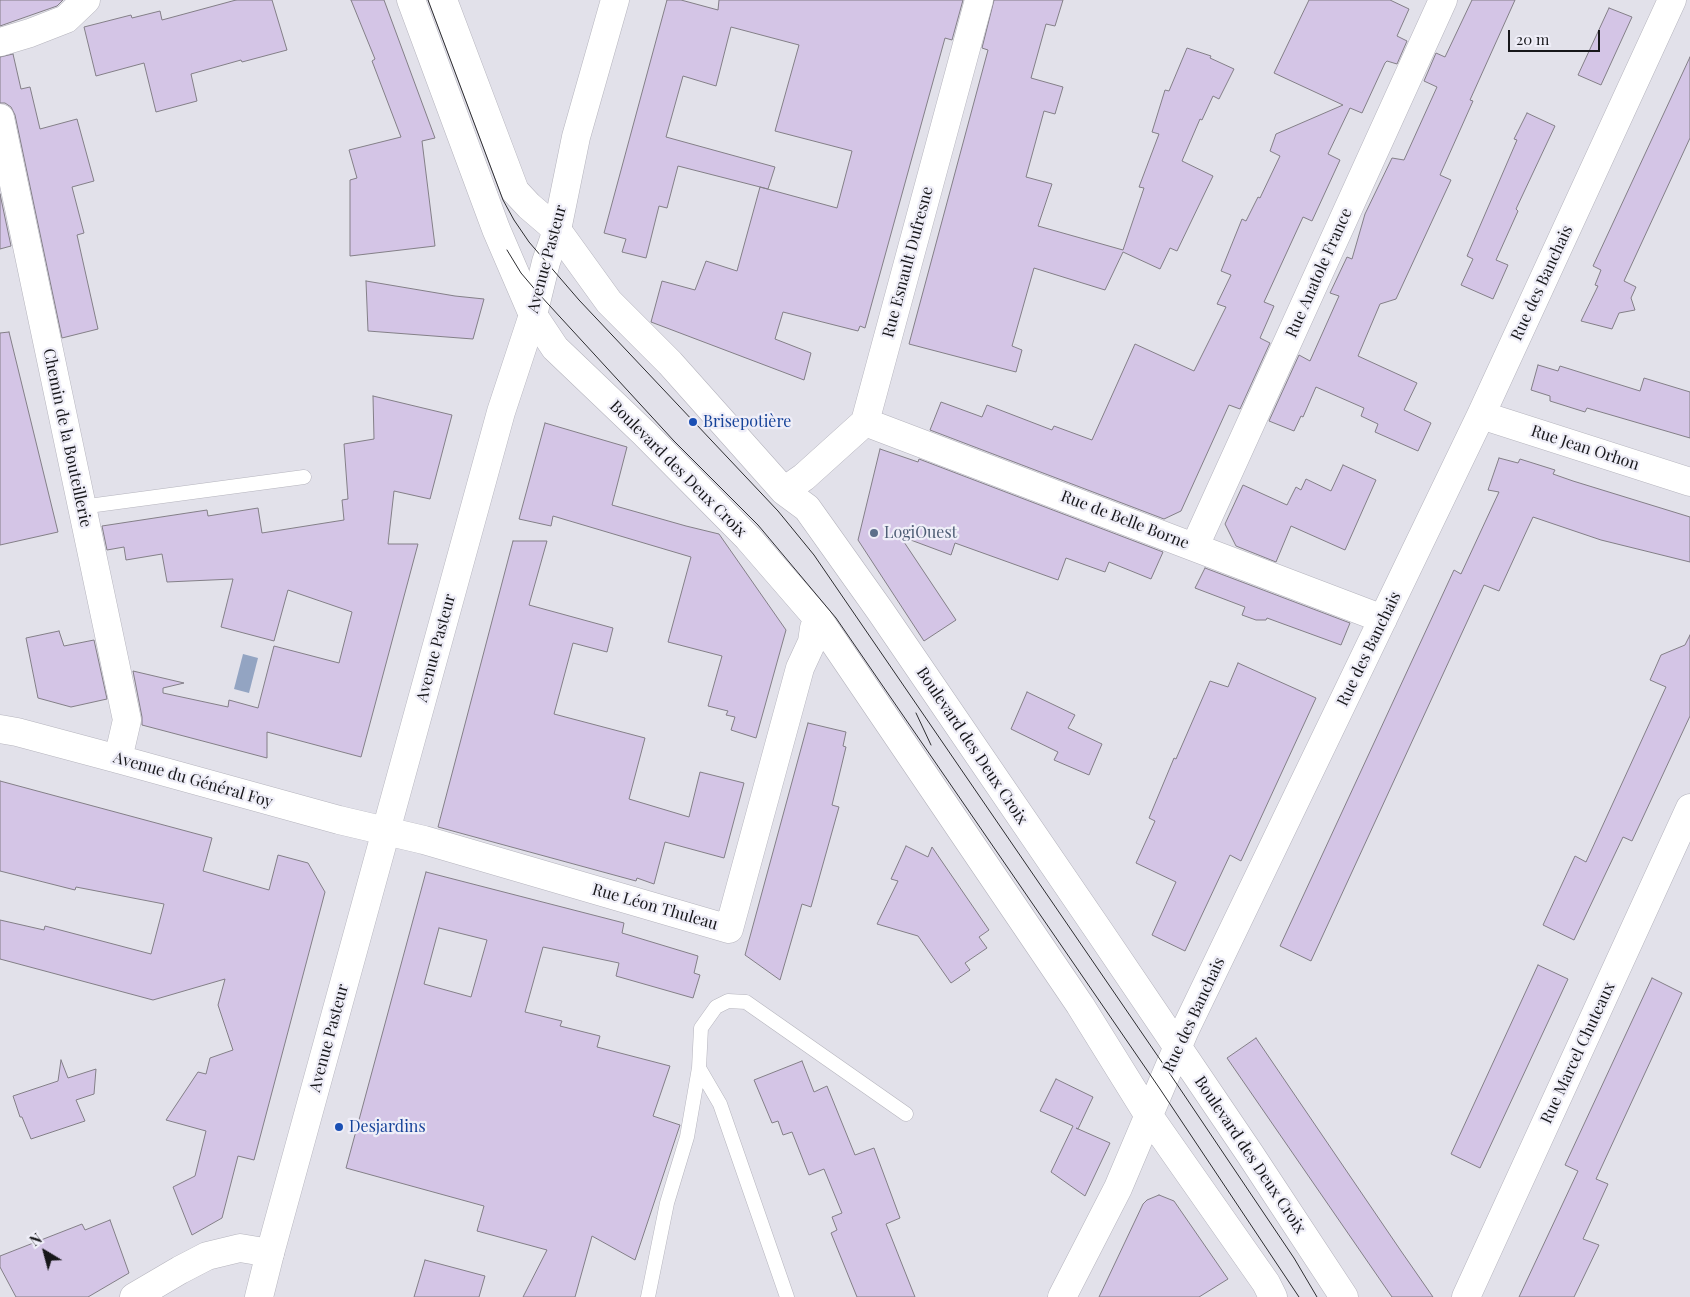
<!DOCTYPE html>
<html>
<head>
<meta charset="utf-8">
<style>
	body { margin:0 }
	#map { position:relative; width:1690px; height:1297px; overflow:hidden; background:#e2e1ea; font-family:"Playfair Display",serif }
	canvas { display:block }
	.north { position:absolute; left:20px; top:1227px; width:50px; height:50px; -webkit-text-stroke:4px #efeef8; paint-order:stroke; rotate:323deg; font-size:14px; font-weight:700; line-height:20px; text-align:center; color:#17171a }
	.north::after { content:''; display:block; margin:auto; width:18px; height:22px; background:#17171a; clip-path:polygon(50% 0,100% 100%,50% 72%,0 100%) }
	.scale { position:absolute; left:1508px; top:30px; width:92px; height:22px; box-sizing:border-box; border:2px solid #17171a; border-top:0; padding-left:6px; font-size:15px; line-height:18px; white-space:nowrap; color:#17171a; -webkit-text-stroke:4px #efeef8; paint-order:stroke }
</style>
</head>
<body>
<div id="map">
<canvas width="1690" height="1297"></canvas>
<div class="north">N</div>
<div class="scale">20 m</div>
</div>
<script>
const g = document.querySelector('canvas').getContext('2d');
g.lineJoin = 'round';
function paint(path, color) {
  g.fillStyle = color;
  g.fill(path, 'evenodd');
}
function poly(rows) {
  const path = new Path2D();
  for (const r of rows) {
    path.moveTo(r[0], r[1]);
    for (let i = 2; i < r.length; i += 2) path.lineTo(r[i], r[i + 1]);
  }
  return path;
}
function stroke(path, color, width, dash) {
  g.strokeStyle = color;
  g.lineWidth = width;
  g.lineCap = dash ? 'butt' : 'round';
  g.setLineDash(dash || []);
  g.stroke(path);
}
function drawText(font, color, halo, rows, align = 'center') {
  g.font = font + ' "Playfair Display",serif';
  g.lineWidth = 4.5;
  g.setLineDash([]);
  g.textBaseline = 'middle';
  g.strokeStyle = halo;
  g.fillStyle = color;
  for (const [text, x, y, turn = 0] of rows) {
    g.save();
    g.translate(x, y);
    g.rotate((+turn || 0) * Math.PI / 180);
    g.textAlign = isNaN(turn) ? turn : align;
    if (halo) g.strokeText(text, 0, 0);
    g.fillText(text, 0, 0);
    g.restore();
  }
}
paint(poly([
	[243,654,258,658,249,693,234,689]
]), '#93a4c2');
const building = poly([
	[0,0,63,0,57,6,0,26,0,0],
	[236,0,272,0,287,50,242,62,241,60,191,74,197,101,156,112,144,63,96,76,84,27,131,15,132,18,160,11,162,20,236,0],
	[351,0,384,0,435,138,422,141,435,246,350,256,350,180,357,178,349,150,401,137,372,61,375,59,351,0],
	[667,0,681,0,718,10,719,0,963,0,952,40,945,38,865,328,860,326,858,331,783,312,775,339,811,353,804,380,651,322,662,281,695,290,706,261,737,271,760,187,837,208,852,151,775,131,799,45,731,27,716,86,683,76,666,137,775,167,768,189,678,166,667,208,659,206,646,258,622,252,626,239,604,233,667,0],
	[994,0,1063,0,1055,26,1046,24,1031,78,1063,87,1055,114,1044,111,1026,177,1052,184,1038,226,1123,250,1144,188,1139,187,1159,134,1152,132,1165,90,1169,91,1187,48,1211,56,1210,58,1234,69,1219,99,1213,96,1202,120,1200,119,1182,161,1213,176,1177,251,1170,248,1160,269,1123,252,1105,290,1034,268,1012,346,1022,350,1016,372,909,344,988,50,982,48,994,0],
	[1309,0,1390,0,1409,9,1397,36,1407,41,1397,64,1387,61,1385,63,1362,113,1350,108,1328,154,1340,160,1312,221,1303,217,1264,302,1274,306,1260,338,1270,343,1240,409,1229,405,1181,511,1164,519,930,430,941,402,982,417,987,405,1052,430,1054,426,1092,440,1135,344,1194,371,1226,307,1217,304,1231,275,1221,271,1242,219,1246,221,1258,197,1260,198,1280,156,1270,151,1276,134,1343,105,1274,73,1309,0],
	[1472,0,1515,0,1470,100,1473,101,1440,175,1451,180,1396,299,1380,304,1358,356,1417,383,1404,410,1431,423,1418,451,1375,432,1378,424,1361,416,1364,408,1316,387,1303,417,1301,416,1294,431,1269,421,1299,355,1310,361,1339,296,1330,293,1347,257,1352,259,1365,214,1392,158,1404,160,1437,87,1424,81,1436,53,1445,57,1472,0],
	[1609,8,1632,17,1601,85,1578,75,1609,8],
	[13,54,21,89,30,87,40,129,77,119,94,181,72,187,84,233,77,235,98,329,62,338,15,115,11,107,5,103,0,103,0,57,13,54],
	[1690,57,1690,138,1624,281,1636,287,1631,298,1635,310,1619,313,1612,329,1581,321,1598,286,1595,285,1601,270,1593,266,1690,57],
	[1527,113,1555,126,1516,209,1518,211,1496,260,1508,265,1493,299,1461,285,1473,259,1467,256,1517,140,1514,139,1527,113],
	[0,194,11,246,0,249,0,194],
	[366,281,455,296,484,299,473,339,368,331,366,281],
	[9,332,58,532,0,545,0,333,9,332],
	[1538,365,1558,371,1560,366,1640,391,1644,378,1690,392,1690,438,1587,408,1585,412,1550,401,1550,396,1531,390,1538,365],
	[373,396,452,415,430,499,394,491,388,544,418,544,361,757,267,732,267,758,142,725,142,717,133,671,184,683,163,688,163,693,228,707,229,700,258,708,274,646,339,663,352,612,288,590,274,641,221,627,233,579,167,582,162,554,126,560,124,547,107,550,102,526,207,510,208,516,258,508,262,533,344,520,342,500,348,499,344,444,374,439,373,396],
	[545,423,627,447,612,505,686,526,719,534,786,630,756,738,731,730,735,717,726,715,728,711,708,706,722,656,668,642,691,557,553,516,551,526,519,519,545,423],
	[880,449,918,462,919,459,1163,552,1151,579,1109,562,1105,572,1066,558,1058,580,955,543,951,555,900,536,956,620,924,641,858,540,880,449],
	[1499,458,1518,463,1520,459,1555,470,1553,474,1573,481,1690,517,1690,562,1601,540,1533,517,1499,591,1484,585,1311,961,1280,946,1454,570,1461,574,1499,492,1488,490,1499,458],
	[1343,465,1376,480,1345,550,1291,526,1276,562,1236,546,1225,524,1243,485,1287,505,1296,487,1301,490,1306,479,1331,491,1343,465],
	[513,541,547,541,529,605,613,628,607,652,573,643,554,714,645,738,629,799,689,817,700,772,744,783,724,858,665,842,654,884,637,878,636,881,438,827,513,541],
	[1205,568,1350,623,1341,645,1267,618,1266,620,1256,620,1242,615,1245,607,1195,588,1205,568],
	[59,631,64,646,94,640,107,699,71,707,38,698,26,638,59,631],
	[1690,635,1690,716,1632,841,1623,837,1574,940,1543,925,1575,856,1586,862,1666,687,1650,680,1661,655,1685,645,1690,635],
	[1238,663,1316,698,1241,861,1230,855,1185,951,1152,935,1176,882,1136,863,1155,821,1149,818,1174,758,1176,759,1210,681,1228,687,1238,663],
	[1027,692,1075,715,1068,728,1102,744,1089,775,1054,760,1058,752,1011,729,1027,692],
	[808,723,846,732,843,746,846,747,832,805,839,807,811,907,802,904,780,980,745,955,808,723],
	[0,781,212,838,203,871,269,890,278,855,308,863,325,892,254,1160,238,1156,222,1218,192,1235,173,1187,195,1176,206,1131,166,1120,198,1072,206,1074,210,1058,233,1050,218,1005,225,979,153,1000,0,959,0,920,44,930,45,926,151,954,164,904,76,887,75,890,0,871,0,781],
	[906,846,928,857,932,847,989,930,979,937,987,948,965,963,970,970,951,983,918,936,877,924,898,881,891,879,906,846],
	[426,872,624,923,622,933,698,956,694,973,700,975,693,998,616,976,619,963,543,947,525,1012,562,1021,560,1026,600,1036,597,1047,670,1066,653,1116,680,1125,635,1260,592,1236,575,1297,523,1297,547,1250,477,1231,484,1206,346,1168,426,872],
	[439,928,487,940,471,997,424,984,439,928],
	[1538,965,1568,979,1480,1168,1451,1154,1538,965],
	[1652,978,1682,993,1596,1179,1608,1184,1583,1239,1599,1245,1574,1297,1519,1297,1578,1171,1565,1165,1652,978],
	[1256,1038,1401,1251,1433,1297,1392,1297,1227,1058,1256,1038],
	[61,1060,68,1078,96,1069,94,1094,76,1100,85,1121,31,1139,22,1117,20,1117,13,1096,58,1081,61,1060],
	[802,1061,814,1092,827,1086,855,1155,874,1148,900,1218,886,1224,915,1297,857,1297,831,1233,837,1230,832,1217,842,1213,824,1169,809,1175,792,1132,783,1135,778,1121,772,1123,754,1080,802,1061],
	[1056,1079,1093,1097,1078,1129,1076,1128,1110,1143,1085,1196,1051,1172,1073,1126,1040,1111,1056,1079],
	[1159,1195,1174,1201,1228,1279,1199,1297,1099,1297,1143,1204,1147,1200,1159,1195],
	[110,1220,129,1273,88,1297,16,1297,0,1267,0,1256,82,1224,85,1230,110,1220],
	[425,1260,485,1276,479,1297,414,1297,425,1260]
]);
paint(building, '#d4c5e6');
stroke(building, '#837f87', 1);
const service = poly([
	[81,507,304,477],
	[699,1068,720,1104,787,1297],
	[648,1297,667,1203,687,1137,699,1068,701,1028,716,1007,728,1001,746,1002,906,1114]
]);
const minor = poly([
	[411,0,496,229,533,315,555,348,644,433,748,538,819,620,1080,1005,1149,1116,1266,1283,1273,1297],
	[443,0,515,191,529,206,557,230,609,302,670,363,784,491,807,508,881,612,1099,931,1250,1154,1344,1297],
	[0,42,30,33,66,19,86,0],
	[0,118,127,720,118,759],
	[1481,415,1690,482],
	[865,422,1383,619],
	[784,491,804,477,865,422,979,0],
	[1195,546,1443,0],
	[0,729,17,732,118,759,339,820,424,840,729,929,800,668,812,642,814,628,819,620],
	[134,1297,180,1270,207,1256,240,1248,270,1253],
	[1062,1297,1118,1188,1184,1032,1481,415,1672,0],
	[1466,1297,1690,808]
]);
const secondary = poly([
	[259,1297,270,1253,501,412,533,315,546,262,557,230,576,137,615,0]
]);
stroke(service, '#b5b4bd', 15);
stroke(minor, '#b5b4bd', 29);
stroke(secondary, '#b5b4bd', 29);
stroke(service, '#fff', 14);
stroke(minor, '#fff', 28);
stroke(secondary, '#fff', 28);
stroke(poly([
	[428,0,503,200,514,220,529,242,579,300,778,511,814,555,1168,1071,1294,1258,1317,1297],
	[507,250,521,273,538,293,674,441,758,525,836,618,1160,1089,1299,1297],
	[916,713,931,745]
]), '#2d2d30', 1);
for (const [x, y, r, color] of [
	[693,422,5,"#1a4fb4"],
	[874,533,5,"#5c6f8a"],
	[339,1127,5,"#1a4fb4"]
]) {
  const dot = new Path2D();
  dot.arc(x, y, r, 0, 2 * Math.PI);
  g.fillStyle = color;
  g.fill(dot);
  stroke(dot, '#efeef8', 2);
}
drawText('16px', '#17171a', '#efeef8', [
	["Avenue Pasteur",547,259,-75],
	["Rue Esnault Dufresne",908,262,-75],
	["Rue Anatole France",1319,273,-66],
	["Rue des Banchais",1542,283,-65],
	["Chemin de la Bouteillerie",67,438,78],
	["Rue Jean Orhon",1585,448,18],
	["Boulevard des Deux Croix",678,469,45],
	["Rue de Belle Borne",1125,520,21],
	["Avenue Pasteur",436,648,-75],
	["Rue des Banchais",1369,649,-64],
	["Boulevard des Deux Croix",972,746,56],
	["Avenue du Général Foy",193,780,16],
	["Rue Léon Thuleau",655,907,16],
	["Rue des Banchais",1194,1015,-65],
	["Avenue Pasteur",329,1038,-75],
	["Rue Marcel Chuteaux",1578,1053,-65],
	["Boulevard des Deux Croix",1250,1155,56]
]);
drawText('16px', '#164399', '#efeef8', [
	["Brisepotière",703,422],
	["Desjardins",349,1127]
], 'left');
drawText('16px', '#4e5e75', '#efeef8', [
	["LogiOuest",884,533]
], 'left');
</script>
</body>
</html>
